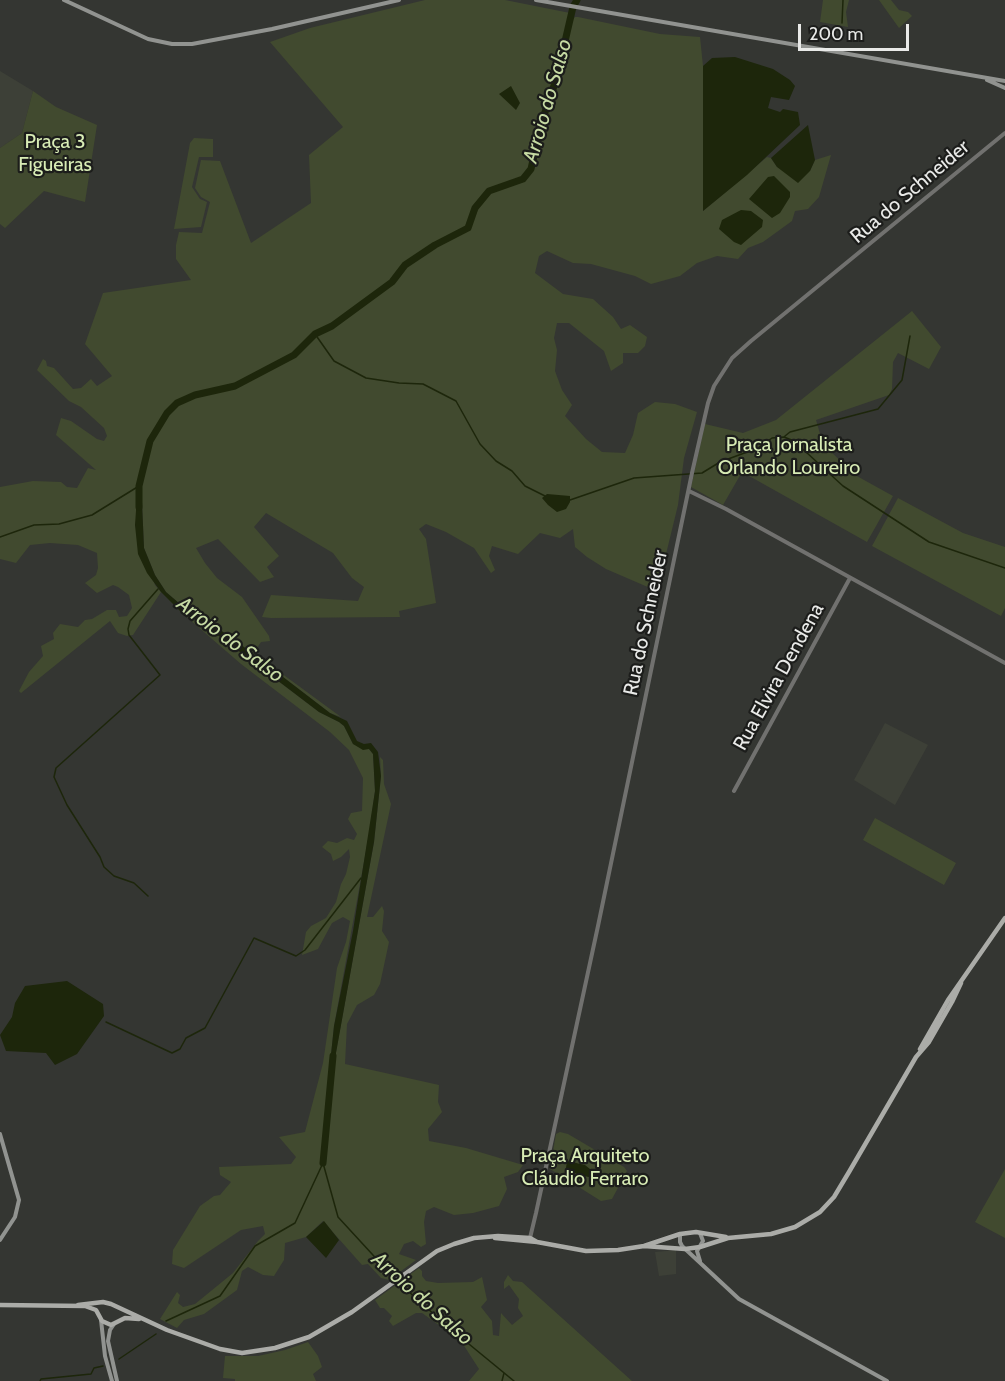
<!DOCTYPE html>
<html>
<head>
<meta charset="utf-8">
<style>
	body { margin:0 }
	#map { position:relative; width:1005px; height:1381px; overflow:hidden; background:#343632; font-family:Cabin,sans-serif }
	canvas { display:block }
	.scale { position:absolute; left:798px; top:24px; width:111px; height:27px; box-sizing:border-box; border:3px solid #e9eae8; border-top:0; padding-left:8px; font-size:18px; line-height:21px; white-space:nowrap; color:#e9eae8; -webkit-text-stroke:4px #1c1d1b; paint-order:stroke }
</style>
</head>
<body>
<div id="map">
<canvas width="1005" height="1381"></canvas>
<div class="scale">200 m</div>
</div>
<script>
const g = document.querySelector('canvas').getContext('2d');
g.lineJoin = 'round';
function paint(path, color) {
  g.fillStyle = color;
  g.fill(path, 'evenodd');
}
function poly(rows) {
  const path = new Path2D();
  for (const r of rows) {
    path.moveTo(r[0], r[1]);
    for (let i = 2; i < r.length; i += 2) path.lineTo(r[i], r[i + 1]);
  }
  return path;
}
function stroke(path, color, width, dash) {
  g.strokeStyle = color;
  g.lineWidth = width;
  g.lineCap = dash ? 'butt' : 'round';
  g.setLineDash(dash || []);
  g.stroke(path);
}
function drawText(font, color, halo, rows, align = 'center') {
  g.font = font + ' Cabin,sans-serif';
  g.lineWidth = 4.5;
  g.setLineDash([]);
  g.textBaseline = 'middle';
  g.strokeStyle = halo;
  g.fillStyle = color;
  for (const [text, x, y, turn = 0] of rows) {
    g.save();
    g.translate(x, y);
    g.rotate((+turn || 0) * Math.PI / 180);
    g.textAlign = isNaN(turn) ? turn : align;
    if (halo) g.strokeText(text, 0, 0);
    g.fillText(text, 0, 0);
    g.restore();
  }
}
paint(poly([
	[0,71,33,91,22,133,0,148],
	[885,723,928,745,895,805,854,780],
	[676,1250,676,1274,659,1276,655,1252]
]), '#3d4037');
paint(poly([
	[425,0,505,0,570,13,569,19,571,22,575,17,578,17,660,34,700,37,703,66,703,211,767,157,771,158,777,167,810,171,815,160,831,155,819,197,808,209,795,211,792,221,763,242,748,248,738,259,717,256,697,263,680,276,651,284,635,276,591,264,573,263,547,251,539,256,535,273,563,294,593,299,613,317,621,329,630,325,647,337,645,346,638,353,623,353,623,363,611,371,604,351,569,323,557,323,554,338,557,350,555,371,562,390,572,405,565,416,586,439,602,452,625,453,633,435,638,413,655,402,675,404,697,412,684,458,678,505,657,591,606,569,587,557,575,547,573,529,560,538,540,533,518,554,492,546,489,556,495,570,491,573,474,548,446,532,426,524,419,529,426,539,436,603,399,611,400,617,271,618,262,617,271,595,358,601,364,587,352,578,333,553,266,513,254,527,279,556,267,567,274,577,260,582,218,539,196,548,205,563,217,578,242,597,269,636,270,641,261,642,255,651,266,662,341,717,330,713,240,644,189,608,180,604,166,592,155,575,144,548,142,503,135,525,155,585,161,592,133,635,127,636,118,633,110,621,21,693,19,691,29,672,43,656,41,646,54,639,53,633,60,624,78,627,85,620,92,619,107,610,116,610,119,617,127,616,132,608,129,595,118,587,113,585,97,593,85,583,96,575,98,568,97,553,78,545,50,543,30,545,16,563,0,559,0,487,33,481,61,482,67,487,77,488,88,468,96,470,56,435,61,418,71,421,97,439,104,441,107,436,104,428,81,407,69,401,37,370,43,359,46,361,47,366,54,368,73,389,81,388,91,379,97,386,112,376,85,344,103,293,191,280,176,259,176,245,179,232,202,233,210,202,201,197,195,188,201,160,220,161,251,243,311,203,309,155,343,127,270,42,310,28],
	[823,0,849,0,846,12,848,27,820,22],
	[879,0,891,0,899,10,908,12,912,16,899,28],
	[33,91,56,107,97,125,85,202,44,191,5,228,0,224,0,148,22,133],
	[194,138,213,139,213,157,199,157,192,187,200,199,207,202,201,227,174,229,190,143],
	[912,311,941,347,929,369,898,353,893,362,892,389,889,395,816,420,823,444,855,475,893,496,867,542,742,472,723,505,691,487,705,424,743,433,776,420],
	[898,498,963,533,1005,547,1005,608,1001,616,872,546],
	[182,613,198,620,319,712,339,722,344,726,353,744,369,749,373,754,375,791,370,829,334,1026,330,1064,334,1063,374,842,381,776,380,757,383,760,384,784,391,804,367,917,373,917,382,906,384,911,382,931,389,942,380,984,374,995,357,1005,347,1024,345,1064,439,1085,438,1102,442,1112,428,1129,429,1141,466,1148,523,1165,518,1172,504,1177,507,1189,499,1206,473,1213,454,1215,434,1207,426,1211,424,1222,426,1244,421,1247,413,1241,404,1244,399,1254,416,1260,389,1280,381,1278,368,1264,362,1265,323,1221,306,1237,285,1243,284,1260,274,1276,263,1275,248,1267,242,1271,237,1290,204,1314,184,1320,177,1328,160,1319,177,1292,180,1295,178,1303,183,1307,195,1304,233,1273,258,1241,265,1234,263,1226,241,1230,184,1268,172,1264,173,1250,200,1206,214,1196,220,1195,231,1182,220,1175,219,1167,291,1164,296,1157,279,1137,305,1132,323,1063,337,968,346,942,350,921,343,917,332,923,318,949,302,955,306,932,311,926,326,918,336,902,341,884,346,874,350,857,349,849,341,857,333,861,331,854,322,847,328,841,337,843,347,838,354,840,357,834,348,819,351,813,362,811,363,778,349,750,330,732,241,664],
	[875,818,956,863,944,885,863,840],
	[560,1132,568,1134,624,1167,627,1171,612,1199,601,1201,550,1169,556,1134],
	[1005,1169,1005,1238,975,1222],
	[419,1268,422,1271,422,1276,426,1281,438,1283,473,1282,482,1277,487,1300,481,1307,492,1321,493,1335,499,1336,501,1313,512,1325,523,1316,518,1308,519,1299,509,1285,504,1289,504,1282,508,1275,513,1281,522,1282,632,1381,469,1381,479,1369,461,1341,422,1313,416,1313,393,1326,389,1321,392,1316,384,1308,380,1308,375,1300],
	[308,1342,318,1356,322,1367,313,1374,316,1381,235,1381,235,1379,223,1378,225,1356,258,1356,285,1350]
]), '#414a2f');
paint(poly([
	[735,57,773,69,790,80,795,86,789,100,771,97,768,108,780,112,783,109,798,112,800,125,747,175,703,211,703,66,712,58],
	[511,86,520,103,516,110,499,94],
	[808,125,815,160,810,171,798,183,777,167,771,158],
	[774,176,790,192,790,197,780,213,772,218,749,199,768,177],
	[741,210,751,211,763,220,762,227,741,245,734,242,719,229,722,220],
	[547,494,570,496,570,502,566,509,557,512,548,505,542,498],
	[137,496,141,499,142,503,144,548,155,575,166,592,180,604,199,615,240,644,330,713,347,721,357,741,364,744,371,743,378,752,381,776,374,842,334,1064,330,1064,334,1026,353,931,375,791,373,754,369,749,363,750,353,744,344,726,339,722,319,712,198,620,182,613,161,592,147,573,138,554,135,525],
	[67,981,103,1004,104,1016,77,1054,55,1065,46,1053,6,1051,0,1035,12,1017,15,1003,25,986],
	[567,1161,585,1165,590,1169,593,1174,589,1177,583,1176,569,1171,566,1168],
	[324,1221,339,1240,326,1258,306,1237]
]), '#1d260b');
stroke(poly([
	[842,23,843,0],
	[315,334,334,361,366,378,399,383,423,384,456,401,480,444,496,461,512,471,525,486,545,496],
	[785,436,790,432,878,409,902,380,910,336],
	[570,500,634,478,702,473,720,462,758,448,772,438,784,437,794,441,843,486,929,542,1005,568],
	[0,537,34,525,59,524,92,515,139,486],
	[148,896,134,883,114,876,104,867,100,857,67,805,54,777,56,768,160,675,129,635,128,629,130,621,158,589],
	[106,1022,172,1053,180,1049,186,1038,205,1028,254,938,296,956,305,950,361,878],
	[323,1163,338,1217,395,1279],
	[398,1282,447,1326,514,1381],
	[166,1321,220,1296,255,1246,295,1223,323,1163],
	[119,1359,156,1334],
	[40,1381,41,1379,91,1374,94,1368,103,1366],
	[502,1381,504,1373]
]), '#1d260b', 1.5);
stroke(poly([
	[139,507,139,486,150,441,167,413,177,403,195,395,235,386,294,355,315,334,332,326,392,282,405,265,435,245,468,228,475,208,489,191,523,179,531,169,541,124,556,80,573,7,577,0],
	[323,1163,333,1056]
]), '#1d260b', 7);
stroke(poly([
	[689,491,726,509,1005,663],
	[734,791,850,578],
	[528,1240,530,1238,536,1213,598,926,692,473,708,403,714,386,732,358,751,341,1005,133]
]), '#71716f', 4);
stroke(poly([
	[64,0,148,39,172,44,192,44,272,29,399,0],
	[536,0,1005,81],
	[987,80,1005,88],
	[0,1134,19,1200,15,1217,0,1240],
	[700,1233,703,1241,697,1251,700,1261],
	[680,1234,680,1242,682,1246,739,1299,887,1381],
	[101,1320,105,1356,112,1381],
	[114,1324,110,1330,108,1341,117,1381]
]), '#919390', 4);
stroke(poly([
	[920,1049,948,1000,1005,918],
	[495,1238,537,1242,586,1251,618,1250,644,1246,680,1234,696,1232,726,1237],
	[644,1246,685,1249,700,1247,728,1238,771,1234,795,1227,820,1212,834,1197,849,1172,916,1057,929,1042,952,1002,961,983],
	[0,1305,85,1306,96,1310,102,1321,111,1325,125,1318,139,1319],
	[78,1305,103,1302,111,1304,167,1330,220,1349,242,1353,275,1348,309,1337,352,1312,437,1251,454,1244,474,1238,498,1236,530,1238,537,1242]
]), '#abaca8', 4.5);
drawText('20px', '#d8ecb5', '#1c1d1b', [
	["Praça 3",55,142],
	["Figueiras",55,165],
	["Praça Jornalista",789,445],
	["Orlando Loureiro",789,468],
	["Praça Arquiteto",585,1156],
	["Cláudio Ferraro",585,1179]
]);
drawText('20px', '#e9eae8', '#1c1d1b', [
	["Rua do Schneider",910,192,-40],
	["Rua do Schneider",646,623,-78],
	["Rua Elvira Dendena",779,677,-61]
]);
drawText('italic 21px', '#c6daa3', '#1c1d1b', [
	["Arroio do Salso",548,101,-74],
	["Arroio do Salso",230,640,37],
	["Arroio do Salso",422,1299,42]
]);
</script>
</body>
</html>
